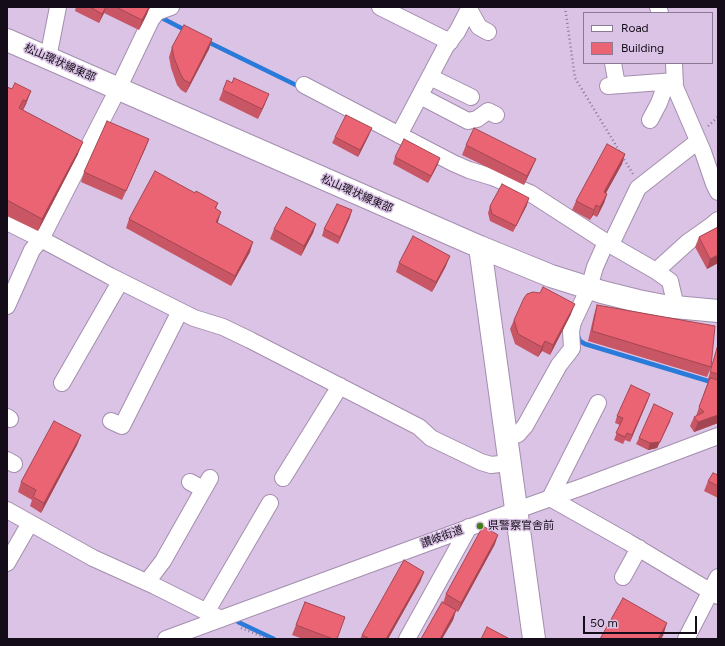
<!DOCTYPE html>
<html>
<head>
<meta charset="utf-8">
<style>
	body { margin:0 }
	#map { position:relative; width:725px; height:646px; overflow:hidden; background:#dac3e5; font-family:Figtree,sans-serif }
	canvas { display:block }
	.frame { position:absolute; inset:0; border:8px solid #140c18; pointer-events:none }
	.legend { position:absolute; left:583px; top:12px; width:130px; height:52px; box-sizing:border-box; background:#dac3e5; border:1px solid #8b7a93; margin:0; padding:5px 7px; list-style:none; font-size:12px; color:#140c18 }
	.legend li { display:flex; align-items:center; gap:8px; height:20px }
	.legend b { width:20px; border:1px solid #8b7a93 }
	.scale { position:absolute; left:583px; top:616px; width:114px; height:18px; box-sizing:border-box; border:2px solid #140c18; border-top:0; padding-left:5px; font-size:12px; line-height:14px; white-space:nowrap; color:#140c18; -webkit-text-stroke:3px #dac3e5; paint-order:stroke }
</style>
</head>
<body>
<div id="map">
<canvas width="725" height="646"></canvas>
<div class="frame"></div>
<ul class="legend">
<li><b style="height:5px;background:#fff"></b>Road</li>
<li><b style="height:11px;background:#ea6474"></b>Building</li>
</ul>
<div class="scale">50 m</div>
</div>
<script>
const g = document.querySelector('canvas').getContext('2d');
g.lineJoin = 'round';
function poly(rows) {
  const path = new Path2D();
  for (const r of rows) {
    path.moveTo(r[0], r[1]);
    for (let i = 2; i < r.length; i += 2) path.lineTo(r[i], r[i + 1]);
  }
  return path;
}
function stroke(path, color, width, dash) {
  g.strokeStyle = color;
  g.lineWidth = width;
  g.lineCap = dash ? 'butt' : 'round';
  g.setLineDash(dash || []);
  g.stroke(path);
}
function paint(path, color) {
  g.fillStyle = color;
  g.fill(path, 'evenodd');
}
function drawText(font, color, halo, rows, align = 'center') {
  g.font = font + ' Figtree,"Noto Sans JP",sans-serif';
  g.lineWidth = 3;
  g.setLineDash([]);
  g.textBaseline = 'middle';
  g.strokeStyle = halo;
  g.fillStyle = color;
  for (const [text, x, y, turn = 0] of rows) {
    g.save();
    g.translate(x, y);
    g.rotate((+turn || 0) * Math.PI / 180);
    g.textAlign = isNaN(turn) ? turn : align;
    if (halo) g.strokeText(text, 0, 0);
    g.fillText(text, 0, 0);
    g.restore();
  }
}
stroke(poly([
	[160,17,187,31],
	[206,41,300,87],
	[578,336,580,341,585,344,718,384],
	[238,622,274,639]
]), '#2a7ada', 4.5);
const street = poly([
	[380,7,450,42],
	[658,7,660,13],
	[469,9,479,27,488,32],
	[48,58,58,7],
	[613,63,617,85],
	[674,63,675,87,703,152,714,184,718,192],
	[430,77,471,97],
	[304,85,453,163,469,170,492,177,530,193,609,244,656,271,670,281,676,307],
	[608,86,675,81],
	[420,96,468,121,477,119,488,111,496,115],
	[650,120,659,103,663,92,662,82],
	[399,135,446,46,457,32,470,7],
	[7,222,41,239,110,276,194,318,223,327,250,340,419,427,431,438,481,462,491,465,509,463],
	[656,271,688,242,712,225,718,220],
	[7,306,32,250,41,239,118,89,151,20,157,12,171,7],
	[62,383,120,282],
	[598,403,550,498,628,542,718,596],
	[7,417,10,419],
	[111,421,122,426,180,311],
	[505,438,518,434,525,426,559,365,570,351,572,348,571,331,573,322,589,288,595,267,603,249,613,240,638,188,698,141],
	[7,460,14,464],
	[283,478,340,386],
	[190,482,203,489],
	[7,510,93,558,155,586,221,619],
	[7,563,30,523],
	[623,577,639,548],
	[147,582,163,561,210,478],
	[207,611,270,503],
	[166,639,517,510,582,487,718,436],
	[407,639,469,527],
	[686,639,718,577]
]);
const secondary = poly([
	[7,40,480,247,551,276,602,292,638,301,664,306,718,311],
	[480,247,534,639]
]);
stroke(street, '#a48eae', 18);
stroke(secondary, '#a48eae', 24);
stroke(poly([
	[565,7,575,78,620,152],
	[708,126,718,117],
	[622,156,633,174],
	[241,628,269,639]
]), '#897992', 2.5, [1, 3]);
stroke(street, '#fff', 16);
stroke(secondary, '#fff', 22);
paint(poly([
	[76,7,150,7,147,14,139,30,104,13,99,23,75,11],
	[212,39,209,49,186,93,181,90,177,85,171,68,169,57,172,47],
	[7,87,12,89,31,91,26,104,23,110,78,154,38,231,7,216],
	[223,90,265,104,258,119,219,100],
	[369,135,358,157,332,143,335,137],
	[149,139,145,149,122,200,81,182,84,172],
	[466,145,536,159,532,168,524,185,462,155],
	[625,154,622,164,606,193,607,194,604,203,597,217,593,215,590,220,572,210,576,201],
	[395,157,438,164,428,183,393,164],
	[195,193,218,203,216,209,217,222,250,252,231,286,126,228,129,219],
	[527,205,513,232,490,221,488,213,490,206],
	[350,217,338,244,322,236,324,229],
	[316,224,313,233,301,256,270,239,274,229],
	[718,227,718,263,707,269,695,247,699,237],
	[399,263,446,266,432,292,396,272],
	[597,305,711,367,707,377,588,341,594,315],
	[571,314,550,355,542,351,538,357,515,344,510,329,514,320],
	[717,348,718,349,718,423,694,432,690,426,694,417,696,416,709,379,708,379],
	[648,400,630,442,625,440,623,444,614,440,620,425,615,423,617,416],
	[671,420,657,448,648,450,636,444,639,438],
	[81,435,77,445,41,513,30,506,32,500,18,492,21,482],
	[718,475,718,498,704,491,708,481],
	[495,544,458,612,456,611,453,620,442,639,421,639,443,603,446,594],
	[424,572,420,582,388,639,360,639,362,635],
	[305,602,337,639,303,639,292,635]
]), '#c95664');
paint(poly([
	[106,7,104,13,99,23,102,14],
	[149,7,147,14,139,30,142,20],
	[212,39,209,49,186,93,190,83],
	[31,91,26,104,21,114,26,101],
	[269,94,265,104,258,119,262,109],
	[372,128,369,135,358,157,360,150],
	[149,139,145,149,122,200,126,191],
	[83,142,78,154,38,231,42,219],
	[625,154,622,164,601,202,604,192],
	[440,158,438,164,428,183,431,176],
	[536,159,532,168,524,185,527,176],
	[607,194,604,203,597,217,600,207],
	[529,198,527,205,513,232,516,226],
	[596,205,593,215,590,220],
	[352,210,350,217,338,244,340,237],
	[221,212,218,222,212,232,216,222],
	[316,224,313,233,301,256,304,246],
	[253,242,250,252,231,286,235,276],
	[718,255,718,263,707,269,710,259],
	[450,256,446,266,432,292,436,282],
	[575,304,571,314,550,355,553,345],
	[545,341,542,351,538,357,542,347],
	[650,394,648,400,630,442,632,435],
	[673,413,657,448,648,450,650,443],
	[718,415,718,423,694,432,698,422],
	[81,435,77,445,41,513,44,503],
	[498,535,495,544,458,612,461,603],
	[424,572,420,582,388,639,386,639],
	[456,610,453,620,442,639,440,639],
	[667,623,663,636,661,639,658,639]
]), '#a44651');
const building = poly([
	[90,7,106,7,102,14,90,7],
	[116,7,149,7,142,20,116,7],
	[184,25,212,39,190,83,184,80,181,75,174,58,172,47,184,25],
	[234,78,269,94,262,109,223,90,227,80,232,83,234,78],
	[15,83,31,91,26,101,23,100,19,108,83,142,42,219,7,200,7,87,12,89,15,83],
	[346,115,372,128,360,150,335,137,346,115],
	[107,121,149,139,126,191,84,172,107,121],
	[474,128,536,159,527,176,466,145,474,128],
	[404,139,440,158,431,176,395,157,404,139],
	[607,144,625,154,604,192,607,194,600,207,596,205,594,210,576,201,607,144],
	[155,171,195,193,196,191,218,203,215,208,221,212,216,222,253,242,235,276,129,219,155,171],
	[502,184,529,198,516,226,492,214,490,206,502,184],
	[337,204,352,210,340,237,324,229,337,204],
	[286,207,316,224,304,246,274,229,286,207],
	[718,227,718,255,710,259,699,237,718,227],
	[413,236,450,256,436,282,399,263,413,236],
	[543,287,575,304,553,345,545,341,542,347,518,334,514,320,524,298,527,294,533,292,540,293,543,287],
	[597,305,715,326,711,367,592,331,597,305],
	[717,348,718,349,718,374,710,372,717,348],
	[710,378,718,380,718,415,698,422,694,417,704,412,699,407,710,378],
	[631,385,650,394,632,435,627,433,625,437,616,433,623,418,617,416,631,385],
	[654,404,673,413,660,442,650,443,639,438,654,404],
	[54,421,81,435,44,503,33,497,36,490,21,482,54,421],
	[713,473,718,475,718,486,708,481,713,473],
	[483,526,498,535,461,603,446,594,483,526],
	[404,560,424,572,386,639,370,639,362,635,404,560],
	[623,598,667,623,658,639,600,639,623,598],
	[305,602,345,617,337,639,333,639,296,625,305,602],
	[442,602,456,610,440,639,421,639,442,602],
	[487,627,508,638,507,639,481,639,487,627]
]);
paint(building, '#ea6474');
stroke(building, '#a44651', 1);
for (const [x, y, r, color] of [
	[480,526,4,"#427d18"]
]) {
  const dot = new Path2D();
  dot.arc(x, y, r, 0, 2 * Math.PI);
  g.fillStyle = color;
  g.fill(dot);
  stroke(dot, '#dac3e5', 1.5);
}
drawText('11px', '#140c18', '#dac3e5', [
	["松山環状線東部",60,63,24],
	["松山環状線東部",357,194,24],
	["讃岐街道",442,537,-20]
]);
drawText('11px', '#140c18', '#dac3e5', [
	["県警察官舎前",488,526]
], 'left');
</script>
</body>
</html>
